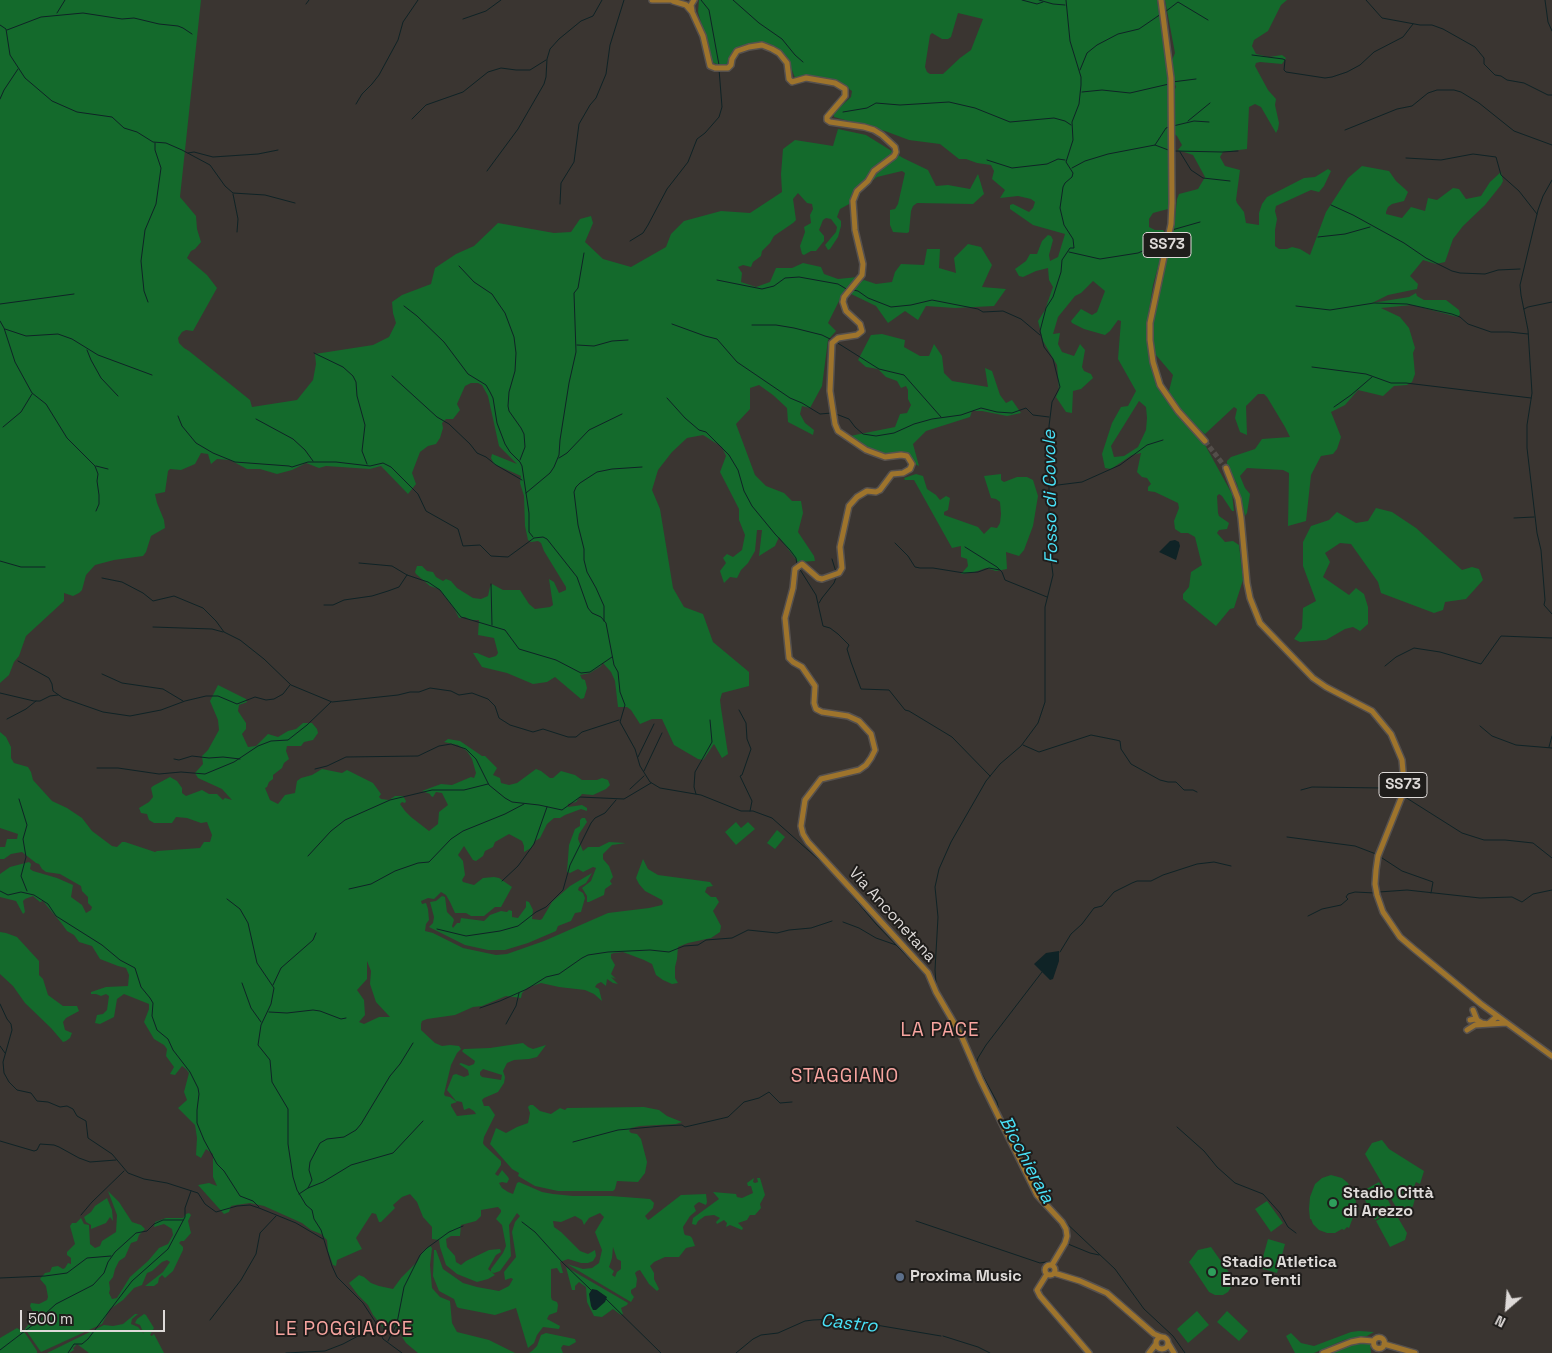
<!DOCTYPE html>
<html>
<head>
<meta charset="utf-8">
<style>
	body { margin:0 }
	#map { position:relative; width:1552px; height:1353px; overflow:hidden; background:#3a3531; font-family:"Space Grotesk",sans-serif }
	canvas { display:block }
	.north { position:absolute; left:1482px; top:1283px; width:50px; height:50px; -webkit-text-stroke:4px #1f1d1b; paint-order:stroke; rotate:207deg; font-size:14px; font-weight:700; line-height:20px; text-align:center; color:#dedad8 }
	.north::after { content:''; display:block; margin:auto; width:18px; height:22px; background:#dedad8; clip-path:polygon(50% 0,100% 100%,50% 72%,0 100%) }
	.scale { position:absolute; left:20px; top:1310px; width:145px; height:22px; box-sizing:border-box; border:2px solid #dedad8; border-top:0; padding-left:6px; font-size:15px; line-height:18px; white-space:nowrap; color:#dedad8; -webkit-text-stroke:4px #1f1d1b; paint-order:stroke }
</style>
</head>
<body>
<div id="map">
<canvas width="1552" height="1353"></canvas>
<div class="north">N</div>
<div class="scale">500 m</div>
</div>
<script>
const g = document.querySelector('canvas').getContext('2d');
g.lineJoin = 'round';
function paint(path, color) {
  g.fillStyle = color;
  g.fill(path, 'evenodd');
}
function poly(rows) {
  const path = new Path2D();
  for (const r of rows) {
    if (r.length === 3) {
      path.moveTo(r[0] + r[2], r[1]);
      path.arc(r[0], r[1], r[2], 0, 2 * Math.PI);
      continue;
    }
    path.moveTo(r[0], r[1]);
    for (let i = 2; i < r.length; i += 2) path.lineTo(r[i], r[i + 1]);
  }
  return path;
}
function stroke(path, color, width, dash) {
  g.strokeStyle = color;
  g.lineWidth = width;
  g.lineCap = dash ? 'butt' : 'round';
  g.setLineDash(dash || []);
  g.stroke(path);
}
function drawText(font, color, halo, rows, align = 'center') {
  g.font = font + ' "Space Grotesk",sans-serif';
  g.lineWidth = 4;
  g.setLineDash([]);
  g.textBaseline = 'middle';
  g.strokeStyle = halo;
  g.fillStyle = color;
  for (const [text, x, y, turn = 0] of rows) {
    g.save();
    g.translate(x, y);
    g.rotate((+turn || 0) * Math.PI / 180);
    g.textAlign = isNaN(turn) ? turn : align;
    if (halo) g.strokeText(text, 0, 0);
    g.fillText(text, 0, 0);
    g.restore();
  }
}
paint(poly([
	[0,0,201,0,180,197,196,216,197,229,201,242,195,249,191,251,187,258,207,275,217,288,193,331,186,330,182,332,178,338,179,343,184,348,189,351,250,400,252,407,297,400,313,380,316,364,315,354,373,345,389,337,396,323,393,313,392,302,402,295,431,284,435,268,456,254,474,246,498,223,554,233,571,232,580,219,591,216,593,223,585,242,603,259,631,267,666,247,671,234,684,221,721,211,750,213,782,192,781,174,783,149,795,140,833,146,838,129,866,135,903,158,928,170,936,186,948,185,970,189,978,174,984,194,973,204,917,203,913,206,911,211,909,232,907,233,893,232,890,225,890,210,895,209,898,204,905,173,902,171,877,177,859,192,851,203,840,209,837,217,841,221,841,226,838,237,830,249,828,250,825,245,836,232,837,227,831,219,826,218,823,220,819,230,824,236,824,241,816,251,811,251,804,255,802,254,800,246,805,232,804,227,811,223,810,215,813,209,812,204,807,203,798,193,793,199,796,220,793,223,774,236,770,243,762,251,761,256,753,262,751,267,743,265,738,267,742,273,741,282,756,287,770,282,776,268,792,268,803,263,821,267,824,274,838,279,858,277,844,291,828,323,836,331,828,340,822,386,810,408,802,406,800,414,805,423,814,430,813,435,788,422,787,408,773,395,759,385,750,388,750,409,736,424,755,475,766,486,784,493,792,501,801,501,803,513,798,532,814,556,815,561,798,562,779,537,775,546,759,556,762,530,757,530,755,551,748,563,741,570,737,578,730,577,724,583,720,571,726,563,723,558,727,554,733,557,742,550,745,535,739,520,739,509,720,472,726,456,722,447,703,435,687,438,672,452,658,470,652,490,660,509,673,588,684,607,703,614,713,642,749,672,749,686,722,693,720,700,721,708,728,754,722,758,714,744,703,760,698,759,674,745,662,719,652,719,640,724,631,710,627,707,618,707,615,681,611,672,603,663,601,666,590,673,580,675,582,679,585,680,587,688,584,698,581,699,555,677,547,682,533,684,507,673,482,667,473,653,477,653,489,658,496,656,498,653,494,638,478,635,479,620,470,620,465,617,459,618,455,610,439,589,430,586,416,574,415,572,417,566,422,566,427,571,433,572,436,577,443,581,446,579,451,581,457,588,473,598,481,599,488,596,490,587,492,584,503,590,520,590,529,604,535,609,550,607,553,605,549,579,554,582,559,593,566,590,566,587,544,551,541,543,538,541,531,542,528,540,525,526,524,496,520,483,521,476,494,464,491,458,492,454,517,464,499,446,488,396,482,385,478,383,471,383,465,386,457,404,460,410,453,419,446,419,442,423,443,428,440,438,436,444,428,446,420,452,412,473,416,484,408,494,381,466,370,469,326,466,319,468,306,463,292,470,277,474,260,469,247,469,230,460,217,459,211,464,208,454,201,453,195,464,181,470,170,469,168,471,165,492,155,494,157,503,164,520,165,528,151,536,146,552,143,556,114,560,95,565,86,575,82,590,79,593,73,596,64,593,64,601,26,636,19,656,14,662,9,675,0,683],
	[699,0,1157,0,1169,77,1169,175,1168,209,1153,213,1149,219,1149,227,1155,230,1163,230,1167,235,1153,285,1148,317,1148,354,1156,384,1186,425,1204,443,1232,494,1234,511,1232,511,1222,496,1219,494,1217,496,1218,513,1219,516,1229,523,1227,529,1219,530,1217,533,1225,542,1233,541,1239,545,1243,580,1234,608,1230,609,1216,626,1183,599,1183,594,1189,587,1191,572,1202,565,1195,537,1188,533,1181,533,1175,529,1174,521,1179,508,1178,503,1155,492,1148,491,1148,487,1151,484,1147,478,1142,477,1137,472,1141,453,1132,455,1111,469,1105,468,1102,454,1112,423,1121,407,1128,406,1136,391,1118,359,1121,321,1118,320,1110,331,1105,335,1084,329,1072,323,1071,321,1081,309,1092,315,1097,312,1105,291,1093,281,1081,293,1075,296,1058,317,1053,334,1060,333,1058,344,1062,352,1074,356,1080,344,1085,350,1082,367,1084,371,1091,374,1093,378,1081,389,1073,391,1072,413,1066,412,1056,397,1059,390,1057,365,1043,341,1038,321,1045,310,1053,287,1049,280,1048,268,1036,271,1023,277,1019,276,1015,269,1026,261,1030,254,1037,254,1042,241,1048,235,1051,236,1053,240,1049,255,1050,261,1058,257,1065,234,1033,225,1010,209,1010,205,1013,204,1029,212,1033,208,1035,202,1031,199,1018,196,1000,198,1005,190,992,179,994,171,991,165,977,163,966,159,959,159,940,144,909,140,885,131,834,117,834,113,838,109,851,97,852,91,838,81,804,75,795,78,787,57,781,51,772,45,762,42,740,46,733,52,726,65,719,65,712,62,698,12],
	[958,13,983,19,971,50,960,58,943,74,930,74,927,72,925,67,930,35,932,33,942,39,948,39,951,37],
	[1139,401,1146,407,1147,418,1146,430,1138,447,1124,456,1114,457,1111,446],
	[1165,0,1287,0,1281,5,1268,31,1254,40,1252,46,1256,54,1269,57,1282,55,1286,58,1282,64,1260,62,1256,63,1255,66,1268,90,1276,99,1275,105,1279,123,1278,129,1276,133,1261,107,1255,104,1249,107,1247,149,1223,152,1220,157,1225,166,1240,170,1236,200,1237,203,1244,212,1246,223,1259,225,1259,213,1262,204,1267,197,1304,178,1315,177,1328,169,1331,171,1324,186,1319,192,1311,190,1276,206,1275,211,1277,219,1275,230,1275,246,1279,249,1287,249,1292,247,1300,249,1310,255,1326,212,1348,178,1362,166,1389,171,1396,181,1405,189,1408,192,1404,201,1392,204,1388,207,1386,212,1386,214,1402,218,1411,207,1425,211,1428,198,1437,200,1453,188,1459,189,1466,199,1481,196,1490,182,1501,172,1503,181,1501,185,1485,205,1463,226,1453,239,1445,262,1436,264,1423,260,1410,276,1418,284,1417,289,1388,295,1372,303,1409,297,1416,293,1417,296,1424,300,1446,300,1459,310,1460,314,1458,317,1412,305,1381,308,1400,317,1409,328,1415,348,1413,353,1415,374,1412,382,1407,385,1394,386,1383,396,1358,390,1345,405,1331,412,1341,437,1337,449,1333,454,1321,456,1311,475,1306,521,1288,526,1289,473,1283,470,1247,468,1240,476,1245,488,1250,494,1247,513,1245,516,1237,484,1227,465,1227,461,1231,457,1255,449,1262,439,1290,437,1285,427,1267,397,1264,394,1258,394,1246,406,1247,435,1240,432,1235,418,1237,409,1234,407,1205,434,1186,418,1171,398,1169,391,1173,375,1156,355,1152,345,1153,317,1174,227,1177,199,1179,194,1198,189,1205,177,1193,155,1178,150,1182,145,1177,136,1173,133,1173,93,1176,87,1173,80,1172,60,1175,53],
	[968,244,981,247,992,265,982,287,1006,289,994,306,955,308,926,306,918,320,905,311,888,323,876,306,849,293,860,282,864,280,876,284,892,282,895,272,901,264,924,265,927,249,940,249,939,268,956,273,954,258],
	[882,334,905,340,904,347,920,356,929,356,934,344,942,356,944,373,952,381,988,387,985,368,992,371,1000,395,1006,403,1012,400,1021,413,1007,416,982,411,972,411,970,417,926,431,913,444,919,466,915,464,907,455,897,453,886,455,878,454,850,436,895,427,900,414,907,413,911,405,908,399,908,390,906,386,901,388,897,381,886,377,878,369,866,367,858,360,871,335],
	[916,474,923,476,927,489,936,495,940,500,946,496,950,498,948,510,944,512,944,515,978,527,984,534,991,527,997,528,1000,523,1001,514,1000,502,996,499,991,498,984,476,1001,474,1001,480,1004,482,1017,477,1027,477,1033,480,1038,496,1033,526,1024,550,1019,556,1006,552,1007,569,996,571,986,568,975,572,961,574,968,566,967,559,961,557,961,546,952,548,914,480,905,480,904,478],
	[1376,508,1392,512,1416,528,1462,570,1472,567,1479,569,1483,580,1466,599,1445,602,1443,610,1434,613,1381,593,1378,582,1351,544,1340,543,1325,553,1330,562,1323,577,1349,595,1356,588,1364,594,1368,607,1368,624,1360,631,1353,627,1345,629,1326,640,1300,642,1294,639,1302,628,1303,608,1316,601,1303,566,1303,542,1311,526,1329,520,1337,512,1356,523,1368,521],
	[218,685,246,699,247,702,239,705,238,711,246,723,246,729,242,734,248,747,256,746,268,734,278,737,288,731,296,729,303,723,312,723,317,729,318,733,313,740,304,742,301,746,287,746,286,751,289,759,284,763,282,768,273,775,273,779,269,782,267,787,265,788,270,800,278,804,285,795,295,793,297,781,301,778,312,775,322,769,342,773,347,770,373,783,381,794,379,797,381,799,389,800,395,796,403,796,406,801,405,803,402,802,400,804,405,811,411,817,429,831,438,824,439,812,448,805,442,793,436,792,433,797,431,796,430,794,422,791,441,784,452,785,471,777,474,778,476,773,472,759,467,751,458,745,444,742,448,739,460,741,482,756,485,756,497,768,493,775,500,778,501,783,509,785,517,783,536,769,541,771,550,778,553,778,561,771,575,775,582,780,597,780,602,778,608,780,610,785,606,789,593,795,582,794,576,802,568,804,568,807,582,805,587,808,587,811,581,809,565,815,560,818,554,818,547,824,540,838,535,841,531,848,524,852,524,846,522,841,509,834,495,842,493,847,485,851,483,856,476,861,473,860,464,846,458,855,463,861,465,875,462,880,463,882,474,885,483,878,494,877,499,878,512,887,501,907,495,907,484,916,471,916,466,913,455,913,450,902,446,895,441,892,434,899,428,898,421,901,422,904,426,903,428,909,429,920,426,924,425,931,433,933,463,948,496,955,507,954,544,941,608,913,649,908,662,905,663,903,662,900,645,891,639,884,636,878,643,859,648,869,658,875,710,882,713,886,707,887,705,892,711,897,716,897,719,902,713,911,721,926,720,932,711,938,688,943,678,947,677,959,675,967,675,978,678,983,672,984,663,980,656,975,652,964,644,960,623,952,614,953,611,954,611,958,615,965,611,974,616,979,611,977,618,984,613,983,607,979,606,986,601,982,597,984,595,987,599,989,602,1001,594,994,585,990,559,987,541,983,527,988,522,993,521,998,506,996,482,1006,473,1007,455,1015,427,1019,422,1021,421,1024,421,1030,435,1043,442,1046,450,1045,459,1046,461,1049,457,1053,451,1065,444,1094,445,1096,450,1097,457,1102,451,1104,451,1106,457,1116,476,1114,474,1111,469,1108,464,1110,462,1102,456,1101,447,1090,453,1075,456,1074,464,1077,469,1075,468,1070,459,1064,461,1063,469,1066,474,1064,475,1061,464,1053,462,1051,464,1049,490,1048,523,1043,528,1047,533,1049,546,1045,537,1057,529,1059,514,1060,507,1063,503,1071,505,1077,504,1083,498,1092,484,1098,482,1100,484,1106,489,1106,495,1115,484,1137,483,1143,484,1145,501,1161,501,1165,495,1174,498,1176,502,1170,508,1177,509,1179,507,1183,502,1182,499,1183,502,1188,508,1192,513,1194,517,1183,519,1182,542,1192,553,1194,573,1196,611,1196,650,1199,654,1203,653,1208,645,1216,648,1220,650,1219,681,1195,706,1194,707,1202,706,1205,699,1202,696,1204,694,1206,696,1211,690,1216,683,1227,684,1233,685,1235,690,1236,692,1238,695,1246,686,1248,679,1257,665,1257,654,1262,650,1266,654,1273,654,1279,659,1289,657,1291,649,1284,640,1270,637,1271,635,1273,637,1279,636,1287,631,1290,631,1293,634,1297,631,1302,567,1264,583,1269,592,1268,599,1263,602,1250,595,1232,604,1217,600,1213,589,1218,584,1225,582,1220,575,1216,561,1222,553,1221,554,1227,561,1232,580,1251,588,1254,595,1250,596,1256,593,1261,588,1263,581,1263,568,1259,560,1262,563,1273,560,1273,557,1268,551,1269,551,1297,552,1300,557,1302,558,1305,557,1312,549,1315,547,1319,560,1326,559,1329,543,1327,537,1335,534,1343,528,1348,516,1308,495,1315,459,1308,457,1307,454,1299,439,1291,433,1276,434,1250,436,1250,443,1269,463,1283,477,1287,499,1291,509,1286,513,1279,511,1278,505,1280,504,1272,516,1257,512,1232,515,1222,520,1216,517,1213,509,1225,511,1256,500,1271,494,1273,491,1272,491,1269,503,1253,506,1246,502,1225,496,1219,501,1212,501,1210,498,1207,481,1210,481,1216,476,1221,461,1225,460,1236,451,1236,446,1239,447,1247,455,1256,456,1262,461,1265,466,1261,489,1250,500,1249,501,1252,496,1255,488,1269,495,1275,488,1279,477,1282,457,1274,446,1265,440,1247,439,1240,432,1239,432,1227,423,1217,417,1202,410,1194,402,1197,393,1205,395,1208,381,1222,379,1222,376,1214,372,1213,356,1238,362,1249,337,1260,336,1266,333,1265,328,1251,327,1240,321,1234,311,1230,302,1223,264,1206,250,1203,236,1205,231,1206,229,1212,224,1214,198,1185,209,1183,217,1186,213,1177,213,1154,206,1149,201,1158,196,1155,197,1138,195,1125,178,1108,187,1100,184,1092,189,1073,186,1069,182,1066,175,1075,170,1074,174,1067,166,1056,167,1049,164,1045,154,1039,144,1022,149,1009,149,1004,124,994,117,999,114,1017,100,1024,95,1023,97,1015,103,1014,107,1010,109,996,106,994,101,996,96,994,91,994,91,992,106,987,128,986,129,975,126,968,118,966,100,959,92,946,79,942,74,935,67,931,62,924,43,901,40,902,33,896,25,899,23,901,25,912,23,914,16,901,0,897,0,874,10,867,29,862,31,864,30,869,33,871,57,878,73,885,71,897,82,905,86,913,91,910,92,907,88,903,88,897,82,891,81,886,60,874,46,872,42,869,39,864,36,863,22,852,11,854,4,859,0,859,0,847,5,847,7,839,17,839,18,834,0,828,0,732,6,737,11,747,11,758,14,763,28,767,31,772,33,780,52,801,67,808,82,818,92,831,112,846,117,847,122,842,125,842,155,852,157,851,200,848,204,842,210,842,212,835,207,822,201,823,187,818,176,817,172,823,154,823,149,820,147,814,141,813,139,808,149,802,153,797,151,788,153,786,170,777,177,781,182,788,182,793,186,796,202,790,209,794,217,794,223,800,225,798,232,800,222,789,198,778,195,773,203,764,202,756,208,750,219,730,218,720,210,701],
	[367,961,371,971,370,984,376,1002,390,1017,379,1017,364,1024,359,1022,365,1015,364,1000,357,990,367,979],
	[483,1069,502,1075,501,1080,482,1077,480,1075,480,1072],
	[613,1247,617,1259,621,1261,621,1269,617,1272,615,1277,612,1275,614,1271,609,1267,612,1258],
	[582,818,585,818,587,822,579,834,578,839,583,851,588,847,599,847,609,842,626,843,612,845,603,854,603,859,609,866,612,874,613,877,610,881,612,884,605,889,604,895,589,902,587,902,587,896,582,888,591,881,596,868,593,867,583,872,578,869,570,873,567,872,569,845,575,829,580,826,580,820],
	[736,822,741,828,748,822,755,829,736,845,725,832],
	[777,830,785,837,775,849,767,843],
	[592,873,586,883,579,887,578,890,583,893,585,898,581,912,575,913,571,921,558,926,556,931,528,943,505,950,488,950,465,945,429,927,433,923,434,917,430,902,436,901,442,896,445,897,447,912,453,918,454,920,452,926,453,928,457,923,460,923,461,918,484,921,490,915,501,911,507,912,509,910,512,911,512,917,518,918,526,907,526,901,529,902,533,910,532,919,540,920,542,919,552,902,570,886],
	[0,932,6,933,17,937,39,961,39,975,43,979,48,995,63,1006,77,1006,79,1011,66,1018,63,1022,65,1030,72,1033,70,1038,66,1041,63,1042,51,1028,25,1003,13,986,0,974],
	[530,1105,533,1105,540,1111,551,1114,560,1108,565,1110,567,1108,644,1107,659,1110,667,1116,682,1122,676,1124,640,1126,631,1128,629,1131,631,1133,637,1134,641,1139,647,1162,645,1173,638,1182,617,1181,615,1189,613,1191,558,1191,535,1186,518,1176,519,1173,512,1169,490,1144,496,1128,506,1133,517,1127,528,1123,530,1113,528,1107],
	[1382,1140,1389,1149,1424,1171,1420,1184,1416,1182,1413,1189,1417,1191,1413,1206,1411,1208,1400,1214,1365,1154,1372,1143],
	[1331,1175,1342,1178,1348,1183,1350,1188,1355,1187,1356,1204,1359,1209,1355,1212,1349,1228,1347,1227,1344,1230,1342,1229,1335,1233,1327,1233,1319,1230,1313,1224,1311,1219,1310,1219,1309,1209,1310,1197,1315,1184,1322,1178],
	[754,1178,753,1182,755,1183,758,1182,757,1178,760,1178,765,1195,760,1204,761,1208,755,1215,750,1215,747,1220,738,1223,743,1228,742,1230,730,1225,726,1227,727,1223,724,1220,717,1224,716,1222,720,1218,714,1215,705,1216,698,1221,696,1225,692,1224,693,1218,719,1199,713,1192,736,1194,737,1197,742,1198,753,1193,751,1186,748,1186,747,1183],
	[1379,1182,1393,1210,1375,1220,1361,1192],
	[108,1191,119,1202,132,1222,141,1225,145,1229,139,1235,137,1241,131,1243,125,1257,119,1261,115,1269,113,1277,109,1282,110,1289,109,1293,112,1299,117,1298,130,1277,148,1261,159,1248,168,1244,173,1235,172,1229,164,1224,154,1227,155,1222,166,1218,183,1218,186,1214,189,1213,191,1215,188,1221,191,1233,184,1241,181,1241,179,1243,183,1247,183,1250,173,1271,165,1278,162,1275,159,1278,158,1283,154,1286,145,1286,163,1272,170,1262,167,1260,162,1262,152,1271,147,1273,142,1285,134,1288,123,1300,110,1309,102,1324,41,1352,25,1329,34,1317,34,1314,30,1306,31,1303,39,1304,47,1300,48,1297,46,1286,40,1279,45,1273,50,1272,52,1267,58,1266,63,1269,65,1268,68,1263,71,1264,71,1258,67,1255,67,1252,75,1244,70,1226,72,1223,76,1223,81,1218,84,1224,89,1225,90,1244,95,1248,100,1246,102,1241,116,1232,117,1215],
	[107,1198,112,1210,113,1221,110,1217,106,1223,91,1229,91,1225,86,1222,84,1217,91,1212,95,1206],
	[1267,1201,1283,1223,1271,1232,1255,1209],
	[1394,1211,1407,1233,1405,1240,1390,1247,1376,1221],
	[1268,1239,1285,1244,1277,1273,1260,1268],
	[430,1246,432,1248,430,1265,432,1288,440,1297,450,1301,452,1323,457,1332,489,1340,515,1353,529,1353,532,1351,537,1346,541,1335,546,1333,575,1339,576,1342,569,1346,563,1345,561,1348,563,1353,418,1353,406,1343,395,1326,390,1323,386,1331,373,1315,368,1305,358,1295,349,1283,359,1275,364,1277,371,1283,379,1286,393,1289,401,1278,417,1262,423,1251],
	[1211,1247,1235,1281,1228,1292,1223,1295,1215,1295,1209,1292,1189,1262,1198,1250],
	[566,1267,628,1303,627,1305,621,1308,623,1314,621,1315,613,1309,602,1317,594,1316,587,1302,586,1287,579,1282,575,1286,575,1290,572,1290],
	[1197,1311,1209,1325,1188,1343,1177,1329],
	[1227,1311,1248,1331,1239,1341,1217,1322],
	[135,1314,138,1314,132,1319,131,1324,138,1327,144,1334,140,1325,135,1323,137,1319,144,1314,146,1315,154,1328,150,1335,152,1336,154,1334,164,1353,89,1353,77,1344,73,1348,74,1350,69,1353,47,1353,104,1325,113,1326,123,1324],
	[17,1328,25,1333,37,1351,37,1353,0,1353,0,1338],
	[1359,1331,1374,1332,1367,1336,1344,1340,1314,1353,1295,1353,1286,1336,1291,1333,1301,1343,1314,1346,1351,1332],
	[1361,1342,1370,1343,1371,1353,1328,1353,1350,1344]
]), '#146a2c');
paint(poly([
	[1175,540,1179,542,1180,546,1176,560,1159,552,1170,541],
	[1059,951,1059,961,1053,979,1050,980,1034,964,1046,953],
	[592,1289,597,1290,607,1297,605,1302,596,1310,593,1310,591,1306,589,1294]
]), '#0f2326');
stroke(poly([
	[701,0,709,10,719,65],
	[733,0,759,23,782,39,795,55,803,62],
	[1022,0,1037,4,1043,2],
	[1039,0,1053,4,1065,5],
	[1366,0,1382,18,1420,25,1432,25,1443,29,1475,47,1484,58,1484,64,1495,75,1501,76,1507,80,1524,83,1548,95,1552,95],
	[1545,0,1548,22,1552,31],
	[306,4,309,0],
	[1165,12,1178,2,1208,20],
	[57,13,65,0],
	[463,19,486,11,501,0],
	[0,25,6,29,10,55,25,78,52,101,77,112,112,117,124,128,137,132,153,142,166,143,182,150,210,165,225,186,233,193,265,195,295,203],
	[7,30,41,17,83,13,122,19,134,18,159,24,178,26,183,28,192,34],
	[1252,55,1283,59,1285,60,1284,70,1286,72,1325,78,1332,77,1347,72,1360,65,1374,52,1403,37,1413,24],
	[1080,70,1087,53,1097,45,1118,34,1139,29,1161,14],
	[1172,82,1196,79],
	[1082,92,1102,90,1130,93,1169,84],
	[0,99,4,90,18,69],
	[356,104,362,94,372,84,379,75,398,40,403,22,418,0],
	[843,112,867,108,876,103,900,105,949,102,975,108,1010,122,1054,118,1065,121,1071,125],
	[412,119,426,105,463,92,488,72,501,68,516,70,530,70,546,60],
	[1188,121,1210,103],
	[1173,126,1194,121,1209,122],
	[1345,130,1397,109,1412,106,1428,93,1437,90,1454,90,1461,92,1479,103,1514,131,1552,145],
	[1155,145,1166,128,1169,127],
	[1175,151,1222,152,1238,151],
	[1180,152,1191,170,1203,178,1230,181],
	[188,153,194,152,213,157,258,154,278,150],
	[1406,158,1441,160,1473,154,1496,157,1501,175,1519,191,1537,214],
	[987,160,1012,168,1047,164,1058,159,1065,160],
	[1072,168,1085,161,1108,154,1155,145,1171,151],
	[487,171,518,129,544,84,546,77,547,59,550,49,559,39,581,21,593,16,602,0],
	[1552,180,1543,196,1538,210,1520,285,1521,295,1528,330,1532,393,1527,425,1527,448,1537,533,1541,550,1545,600,1544,605,1552,614],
	[233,194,238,219,237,232],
	[560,204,561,183,574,162,579,124,590,105,596,98,606,74,610,45,624,0],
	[1331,205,1353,215,1404,243,1426,258,1452,271,1460,273,1485,274,1498,270,1520,269],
	[1172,230,1200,222],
	[1318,237,1345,234,1370,227],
	[630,241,643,233,648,225,667,189,688,162,697,139,705,133,719,117,722,107,719,69],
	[1069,252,1100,259,1138,253,1145,250,1152,240,1168,231],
	[459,266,474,282,492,294,496,300,505,313,514,337,516,353,515,371,509,392,508,406,509,411,521,428,524,434,525,447,520,460],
	[717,280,762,289,774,286,785,278,799,277,838,284,848,290],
	[853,290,858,291,868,298,891,307,911,305,932,300,978,309,983,312,1003,311,1021,319,1040,335],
	[148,302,144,291,141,261,145,230,156,204,161,168,155,150,155,143],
	[0,304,74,294],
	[404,306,417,316,444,342,468,374,486,385,490,392,493,398,497,423,505,444,510,452,520,462,522,466,529,513,529,532,533,537],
	[1296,306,1330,310,1374,303,1407,304,1452,314,1460,317,1468,324,1491,332,1509,332,1528,334],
	[1524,309,1528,307,1552,302],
	[0,321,4,328,15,362,32,393,46,404,67,438,95,466,98,474,97,481,99,495,99,504,96,511],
	[672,324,705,336,717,339,737,362,790,398,802,403,820,414,832,413],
	[752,325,776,325,794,328,822,335,832,340],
	[5,329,26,336,58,334,72,339,98,355,152,375],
	[836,342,879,369,904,375,941,417],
	[577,345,594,346,612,341,628,340],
	[87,350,91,360,101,378,118,396],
	[314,353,343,367,353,376,356,382,357,396,365,425,362,451,367,464],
	[1312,367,1366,374,1391,383,1406,383,1531,398],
	[392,376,437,417,449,424,470,444,477,453,486,457,496,465,522,480],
	[667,398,685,418,699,430,706,432,729,455,738,470,744,491,752,506,775,534,790,550,796,558,797,565],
	[1334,407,1351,395,1372,377],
	[836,414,849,419,855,427,863,434,876,436,894,433,914,424,932,419,961,415,981,408,997,412,1012,413,1026,408,1033,415,1049,417],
	[178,416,182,426,196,443,213,453,235,462,289,466,292,467,308,462,336,462,370,466,383,463,391,467,418,494,426,511,458,529,463,546,480,545,491,556,508,557,534,538,543,537,547,539,577,577,588,608,592,613,601,617,606,623,614,665,618,672,620,692,625,705,620,722,635,749,640,766,650,782,660,788,701,795,741,811,753,811,772,818,827,867],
	[256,419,293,439,305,450,313,461],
	[3,427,21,412,32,394],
	[559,458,567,453,589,430,622,414],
	[96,466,108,469],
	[1050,486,1082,482,1120,465,1147,445,1163,440],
	[526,493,550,473,554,467,559,455,560,440,569,383,576,352,574,293,578,288,584,253],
	[1514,518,1534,517],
	[895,543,908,556,915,567,920,568,933,568,964,573,978,572,989,568,1000,570],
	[965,547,997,567,1002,572,1005,580,1047,597],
	[832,559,836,572],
	[0,561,21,567,45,567],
	[359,563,392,566,407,575,428,582,440,590,461,617,505,630,519,649,556,660,581,673,590,672,612,657],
	[799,568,816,595,823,626,830,628,838,634,849,645,847,649,851,662,861,689,889,690,905,710,909,711,952,737,990,776],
	[102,578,122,582,143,593,153,601,174,596,203,608,216,621,224,632,240,640,264,659,291,685,332,702,398,695,410,692,419,692,430,688,451,691,459,695,472,693,488,699,495,706,499,718,510,725,533,732,543,729,568,737,576,737,582,732,619,720],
	[491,584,492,625],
	[819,603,822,598,834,583,837,575],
	[324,605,333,605,344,600,372,596,388,591,399,587,407,575],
	[604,621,604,606,596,588,587,572,584,560,584,549,578,525,574,492,576,487,580,483,597,472,612,469,642,467],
	[153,627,212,629,223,632],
	[18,661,49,678,52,684,53,691,63,698,103,712,130,716,161,710,185,701,206,696,218,696,237,704,255,697,266,700,274,699,283,694,290,685],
	[1385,666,1396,657,1414,648,1440,652,1481,664,1501,636,1552,638],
	[102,674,122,683,163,689,183,701],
	[0,693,34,701,40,701,50,696,58,695],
	[739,710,746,723,747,739,751,749,742,775,740,776,752,801,750,811],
	[7,719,26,709,36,701],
	[1480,726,1492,736,1516,745,1552,748],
	[1023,745,1039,752,1091,735,1116,740,1120,741,1121,749,1131,764,1160,780,1168,782,1176,782,1184,790,1193,790,1197,792],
	[1549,747,1552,736],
	[638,757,654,724],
	[174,759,179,760,192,756,209,758,223,757,240,759],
	[97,768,118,768,159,774,181,772,205,774,234,762,258,746,271,741,288,740,307,725,331,702],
	[315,769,327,766,346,757,418,756,439,746,451,744,466,749,476,759,489,785,505,798,512,802,539,805,562,810,580,797,624,799,651,783],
	[644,771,662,733],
	[630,789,644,776],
	[1301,790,1312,787,1382,788,1401,794],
	[696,794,694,787,695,772,712,742,710,720],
	[1405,797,1462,833,1484,840,1505,840,1533,843,1552,858],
	[19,799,27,825,23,839,26,857,21,876,27,891],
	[1287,837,1355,846,1376,854],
	[308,856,331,831,345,820,390,800,432,790,464,790,488,784],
	[1379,856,1402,871,1433,882,1431,893],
	[832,872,876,924,926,976],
	[502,881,518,866,534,844,547,807],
	[349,889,371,884,395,871,418,863,429,862,451,839,463,831,505,814,524,804],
	[0,891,8,895,21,892,34,895,48,904,56,916,102,945,120,960,135,968,141,987,150,998,153,1003,152,1016,157,1030,168,1039,173,1050,190,1072,198,1088,199,1094,197,1110,197,1123,204,1140,217,1164,224,1171,240,1196,253,1201,259,1207],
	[1379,892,1407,890,1480,898,1512,897,1522,902,1533,894,1552,890],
	[227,899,240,909,248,923,257,963,274,988,271,1004,261,1025,258,1045,270,1060,272,1082,288,1109,288,1144,293,1177,297,1190,306,1205,312,1210,314,1219,321,1230,332,1266,337,1277,363,1303,376,1323,383,1339,402,1353],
	[1308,916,1322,909,1341,905,1348,899,1346,897,1348,894,1355,892,1375,893],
	[843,922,859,928,876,938,896,945],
	[437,929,466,936,500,931,518,926,536,912,546,907,563,890,570,865,591,823,595,818,605,813,616,800],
	[1060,952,1071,934,1082,924,1094,908,1102,906,1114,892,1132,883,1137,881,1151,881,1163,875,1197,864,1214,862,1231,866],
	[242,983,251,1008,261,1022],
	[935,983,940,995],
	[936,983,935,970,938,917,935,887,939,869,951,842,986,781,1000,764,1021,746,1038,723,1045,702,1045,607,1053,575,1049,543,1049,486,1051,463,1049,426,1052,402,1060,387,1053,359,1044,347,1040,331,1046,308,1053,297,1061,272,1062,260,1070,248,1074,248,1073,239,1064,225,1060,208,1063,187,1065,183,1072,177,1073,173,1066,162,1073,140,1072,122,1079,104,1081,85,1081,77,1070,41,1066,0],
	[273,985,281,968,313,940,316,933],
	[0,1004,7,1019,11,1024,12,1030,3,1062,4,1073,9,1082,17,1090,31,1093,37,1101,48,1102,60,1107,67,1106,73,1109,77,1116,86,1121,88,1138,112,1154,128,1173,144,1179,167,1183,198,1193,205,1204,216,1212,237,1206,250,1205,259,1208,296,1223,323,1239],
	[480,1008,500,1001,527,989,546,977,559,974,582,958,588,955,608,952,650,950,669,952,684,946,698,945,706,940,732,938,748,930,777,933,789,930,811,928,832,921],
	[269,1012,287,1013,313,1010,320,1011,341,1019,346,1018],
	[506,1024,516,1006,519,993],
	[963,1033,972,1054],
	[0,1046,5,1053],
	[976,1064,978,1058,986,1045,1042,972],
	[977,1065,997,1102,1000,1115,1022,1155,1028,1171],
	[1177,1127,1204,1151,1217,1167,1235,1183,1263,1194,1280,1213,1288,1227,1296,1233],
	[0,1141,34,1151,37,1150,40,1144,54,1145,59,1147,79,1158,90,1162,116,1160],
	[573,1142,618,1130,662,1126,682,1125,685,1127,728,1117,744,1102,759,1098,769,1092,780,1103,792,1102],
	[308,1188,312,1180,309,1170,310,1162,320,1143,327,1139,344,1137,356,1130,361,1124,390,1076,400,1064,413,1043],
	[299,1194,308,1188,323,1182,351,1165,393,1153,423,1121],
	[81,1215,92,1202,124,1171],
	[1063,1220,1115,1269,1144,1309,1173,1336,1185,1353],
	[916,1221,1040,1263,1052,1261,1063,1243],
	[522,1222,535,1232,562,1262,591,1290],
	[1068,1244,1090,1253,1099,1255],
	[0,1278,45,1276,67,1273,87,1258,111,1256],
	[605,1298,661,1353],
	[210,1320,241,1280,256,1254,260,1233,276,1216],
	[943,1336,978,1347,990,1353],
	[388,1341,397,1323,404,1287,420,1255,427,1248,449,1232,463,1226],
	[0,1350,34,1324,56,1304,93,1285,104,1273,108,1262,115,1252,136,1233,147,1231,154,1224,163,1220,183,1220],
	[68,1353,74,1344,82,1344,88,1339,132,1281,168,1249,185,1217,185,1208,191,1191],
	[286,1353,325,1351,343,1344,377,1326],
	[736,1353,753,1339,761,1335,778,1333,805,1321,813,1320,835,1319,858,1325,876,1325,941,1336]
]), '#0f2326', 1);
stroke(poly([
	[1205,441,1226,468]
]), '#534e4a', 5, [5, 2.5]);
const major = poly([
	[652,0,676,0],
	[1161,0,1171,78,1172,203,1171,224,1150,323,1150,340,1153,362,1160,385,1178,411,1205,441],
	[673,1,686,5,692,12,703,36,710,66,715,68,728,68,731,65,732,59,737,51,749,47,762,45,772,49,779,53,787,63,789,79,792,82,806,78,835,83,845,89,845,96,827,117,827,120,830,122,864,127,874,130,882,135,895,147,896,152,894,156,874,171,868,181,857,191,853,201,855,230,863,264,862,275,844,297,843,302,846,311,860,324,862,331,857,335,838,338,832,343,830,391,835,424,838,431,866,450,885,457,901,455,907,456,912,464,910,469,903,473,892,474,880,490,876,492,867,491,857,497,849,506,840,547,842,568,839,573,822,579,818,578,802,564,795,569,793,588,785,618,789,658,793,662,802,667,815,686,814,703,816,709,822,712,848,716,859,721,871,734,875,750,871,758,866,765,859,770,821,779,805,800,801,826,803,834,808,842,928,973,936,992,961,1035,980,1079,1037,1195,1062,1222,1066,1229,1067,1236,1065,1243,1052,1265],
	[692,11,691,5,694,0],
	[1226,468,1238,499,1241,518,1247,583,1250,598,1260,623,1313,678,1326,687,1372,711,1391,734,1402,760,1404,783,1402,796,1378,856,1376,870,1375,884,1377,895,1383,912,1400,937,1414,949,1481,1004,1552,1056],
	[1473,1010,1477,1020],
	[1470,1020,1475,1019,1482,1023,1488,1024,1495,1018,1498,1017],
	[1467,1030,1475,1025,1506,1023],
	[1050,1270,5],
	[1054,1273,1080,1281,1107,1293,1154,1334,1161,1337],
	[1047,1274,1037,1290,1040,1296,1089,1353],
	[1162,1343,6],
	[1379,1343,5.5],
	[1168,1343,1174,1353],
	[1384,1344,1415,1353],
	[1149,1353,1156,1344],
	[1323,1353,1351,1342,1361,1340,1373,1341]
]);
stroke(major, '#56514e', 8);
stroke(major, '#9e742c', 5);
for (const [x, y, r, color] of [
	[1333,1203,5,"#2e9e5b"],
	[1212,1272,5,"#2e9e5b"],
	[900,1277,5,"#5c6f8a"]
]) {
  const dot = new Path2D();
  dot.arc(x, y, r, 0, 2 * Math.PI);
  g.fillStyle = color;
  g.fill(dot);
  stroke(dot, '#1f1d1b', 2);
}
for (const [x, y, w] of [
	[1167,245,48],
	[1403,785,48]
]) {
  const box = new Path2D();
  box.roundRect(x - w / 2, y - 12.5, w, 25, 4);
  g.fillStyle = '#1f1d1b';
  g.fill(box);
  stroke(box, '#dedad8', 1);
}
drawText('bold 15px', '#dedad8', null, [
	["SS73",1167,245],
	["SS73",1403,785]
]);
drawText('16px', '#dedad8', '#1f1d1b', [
	["Via Anconetana",892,915,48]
]);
drawText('bold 16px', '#dedad8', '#1f1d1b', [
	["Stadio Città",1343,1194],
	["di Arezzo",1343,1212],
	["Stadio Atletica",1222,1263],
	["Enzo Tenti",1222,1281],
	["Proxima Music",910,1277]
], 'left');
drawText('italic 18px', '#49e2f8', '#1f1d1b', [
	["Fosso di Covole",1051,497,-91],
	["Bicchieraia",1026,1160,62],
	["Castro",849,1324,6]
]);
g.letterSpacing = '1px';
drawText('19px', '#f8a5a0', '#1f1d1b', [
	["LA PACE",940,1031],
	["STAGGIANO",845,1077],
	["LE POGGIACCE",344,1330]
]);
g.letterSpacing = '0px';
</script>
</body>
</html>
